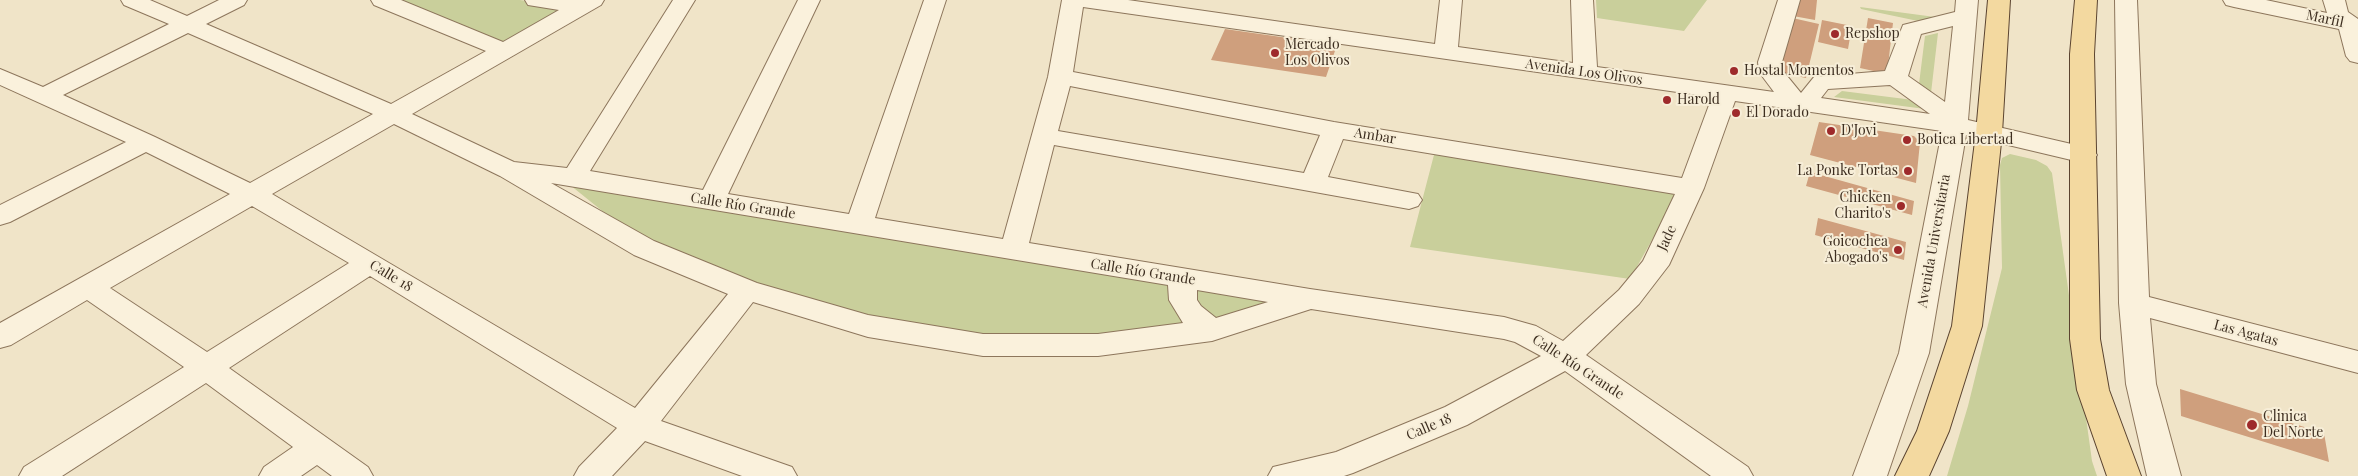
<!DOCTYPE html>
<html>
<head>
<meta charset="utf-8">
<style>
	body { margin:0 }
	canvas { display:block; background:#f0e4c8 }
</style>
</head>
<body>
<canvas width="2358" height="476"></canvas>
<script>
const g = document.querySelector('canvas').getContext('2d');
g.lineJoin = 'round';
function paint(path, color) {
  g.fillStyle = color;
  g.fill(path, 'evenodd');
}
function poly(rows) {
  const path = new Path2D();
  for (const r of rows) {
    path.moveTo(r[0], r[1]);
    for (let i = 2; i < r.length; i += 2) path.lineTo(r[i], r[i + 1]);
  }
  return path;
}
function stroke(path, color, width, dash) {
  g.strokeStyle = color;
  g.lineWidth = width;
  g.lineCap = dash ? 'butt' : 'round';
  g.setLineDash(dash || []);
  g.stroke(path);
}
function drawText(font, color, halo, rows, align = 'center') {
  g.font = font + ' "Playfair Display",serif';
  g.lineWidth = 4;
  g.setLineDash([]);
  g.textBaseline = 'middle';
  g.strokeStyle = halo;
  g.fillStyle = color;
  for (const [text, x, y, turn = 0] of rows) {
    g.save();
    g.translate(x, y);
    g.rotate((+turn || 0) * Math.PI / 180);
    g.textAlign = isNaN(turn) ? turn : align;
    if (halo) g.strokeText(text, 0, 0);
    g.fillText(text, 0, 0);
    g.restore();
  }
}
paint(poly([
	[393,0,520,0,572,8,505,46],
	[1596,0,1707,0,1684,31,1597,18],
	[1860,7,1935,17,1918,21,1861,9],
	[1938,33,1931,93,1919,84,1925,36],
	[1842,91,1913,100,1925,109,1834,97],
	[1435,151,1679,192,1630,279,1410,247],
	[2010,154,2036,160,2047,166,2052,173,2092,461,2097,476,1947,476,1968,406,2002,268,2000,165,2002,158],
	[565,181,1280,299,1197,325,1094,339,974,335,875,319,754,282,653,243,616,222]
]), '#c9cf9b');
paint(poly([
	[1795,0,1817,0,1815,20,1793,16],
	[1788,17,1819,24,1806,78,1773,71],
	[1868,18,1893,23,1887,74,1860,68],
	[1822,20,1852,26,1848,49,1818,42],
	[1225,29,1337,45,1326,77,1211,60],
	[1819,122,1914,136,1920,142,1916,183,1810,155],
	[1810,172,1914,201,1912,215,1806,186],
	[1818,218,1906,242,1904,260,1815,235],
	[2180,389,2324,433,2329,462,2181,416]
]), '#cf9f7d');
const minor = poly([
	[121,0,150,0,187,16,219,0,247,0,244,5,206,24,391,104,486,51,374,5,371,0,401,0,503,42,559,10,528,5,525,0,604,0,601,5,412,114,514,162,567,168,673,0,695,0,590,171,703,190,798,0,820,0,728,194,849,214,924,0,946,0,875,218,1003,239,1048,77,1062,0,1128,0,1435,44,1440,0,1462,0,1458,47,1573,63,1571,0,1593,0,1597,67,1774,92,1759,72,1758,62,1778,0,1800,0,1782,62,1783,71,1801,93,1814,77,1885,71,1903,25,1955,12,1956,0,1978,0,1968,120,2093,149,2097,155,2093,161,2084,163,1966,135,1929,353,1887,476,1853,476,1899,353,1942,131,1735,101,1704,188,1669,265,1639,304,1586,355,1748,467,1753,476,1711,476,1565,371,1467,425,1353,473,1344,476,1268,476,1273,467,1336,452,1445,407,1541,356,1515,342,1504,339,1311,309,1212,341,1098,356,983,356,868,337,753,302,661,421,792,467,797,476,742,476,645,441,612,476,574,476,579,467,617,428,370,276,229,368,368,467,373,476,332,476,317,465,301,476,259,476,264,467,293,447,206,383,62,476,19,476,24,467,184,367,87,300,11,345,0,348,0,323,230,194,146,152,10,222,0,225,0,205,126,142,0,85,0,69,43,87,169,24,124,5,121,0],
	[1083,7,1712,97,1682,178,1334,122,1073,72,1083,7],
	[1953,26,1945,102,1908,76,1921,34,1953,26],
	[188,33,373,114,250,183,155,137,63,95,188,33],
	[1890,85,1930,114,1821,98,1828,89,1890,85],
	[1070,86,1320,135,1304,173,1058,131,1070,86],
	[394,124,500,176,634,255,728,294,635,408,272,194,394,124],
	[1343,139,1675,194,1643,261,1619,290,1563,341,1536,326,1504,317,1310,289,1029,243,1054,145,1409,209,1418,206,1422,200,1418,194,1328,177,1343,139],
	[551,183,1168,285,1169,300,1183,323,1098,334,983,334,868,315,757,283,654,241,551,183],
	[252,206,349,263,207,352,110,288,252,206],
	[1197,290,1268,302,1216,318,1201,306,1197,300,1197,290],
	[2115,0,2137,0,2149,297,2358,351,2358,373,2150,318,2156,384,2181,476,2147,476,2126,384,2119,303,2115,0],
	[2223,0,2266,0,2327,13,2323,0,2345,0,2348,12,2358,19,2358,63,2350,61,2346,56,2339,29,2234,7,2226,5,2223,0]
]);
const major = poly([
	[1988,0,2010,0,2002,133,1982,326,1949,431,1929,476,1895,476,1917,431,1952,326,1976,133,1988,0],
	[2075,0,2097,0,2094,54,2100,339,2109,390,2141,476,2107,476,2077,390,2070,339,2070,54,2075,0]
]);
stroke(minor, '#8d765c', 2);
stroke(major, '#5b4430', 2);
paint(minor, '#faf1dc');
paint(major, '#f3d9a0');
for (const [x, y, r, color] of [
	[1835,34,5,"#9e2a2b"],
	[1275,53,5,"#9e2a2b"],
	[1734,71,5,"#9e2a2b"],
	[1667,100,5,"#9e2a2b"],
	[1736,113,5,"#9e2a2b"],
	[1831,131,5,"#9e2a2b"],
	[1907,140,5,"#9e2a2b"],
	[1908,171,5,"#9e2a2b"],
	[1901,206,5,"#9e2a2b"],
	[1898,250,5,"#9e2a2b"],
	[2252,425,6,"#9e2a2b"]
]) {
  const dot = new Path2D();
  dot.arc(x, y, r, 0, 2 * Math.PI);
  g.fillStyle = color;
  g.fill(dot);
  stroke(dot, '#f7eed8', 2);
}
drawText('14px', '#3d2e20', '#f7eed8', [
	["Marfil",2325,19,12],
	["Avenida Los Olivos",1584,72,8],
	["Ambar",1375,136,9],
	["Calle Río Grande",743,206,9],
	["Jade",1667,238,-65],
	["Avenida Universitaria",1934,241,-80],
	["Calle Río Grande",1143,272,9],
	["Calle 18",391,276,31],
	["Las Agatas",2246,333,15],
	["Calle Río Grande",1578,367,33],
	["Calle 18",1429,427,-23]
]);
drawText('14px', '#3d2e20', '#f7eed8', [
	["Repshop",1845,34],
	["Mercado",1285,45],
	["Los Olivos",1285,61],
	["Hostal Momentos",1744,71],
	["Harold",1677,100],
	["El Dorado",1746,113],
	["D'Jovi",1841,131],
	["Botica Libertad",1917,140],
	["La Ponke Tortas",1898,171,"right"],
	["Chicken",1891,198,"right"],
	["Charito's",1891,214,"right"],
	["Goicochea",1888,242,"right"],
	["Abogado's",1888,258,"right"],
	["Clinica",2263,417],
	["Del Norte",2263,433]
], 'left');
</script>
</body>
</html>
